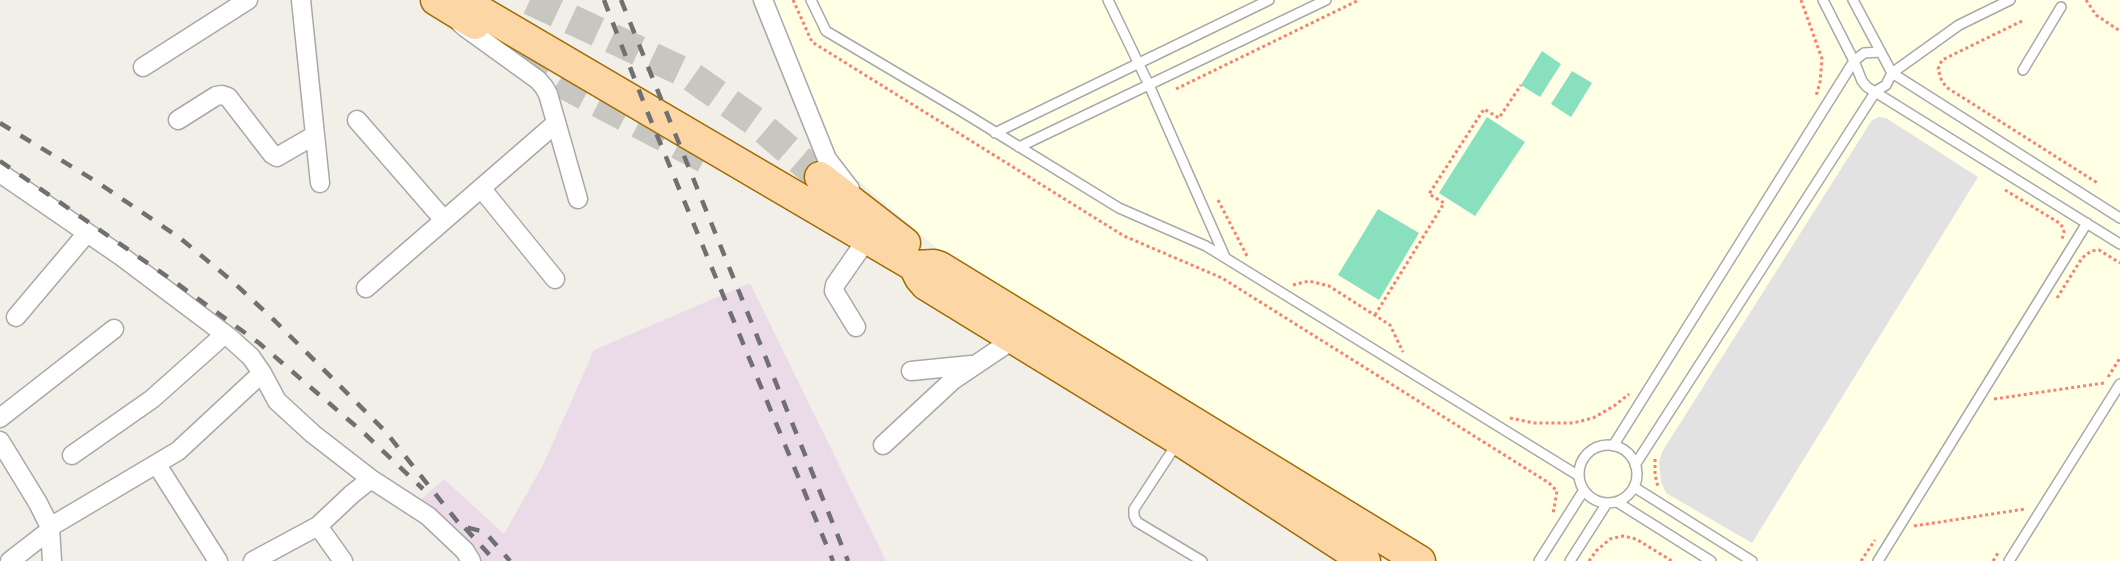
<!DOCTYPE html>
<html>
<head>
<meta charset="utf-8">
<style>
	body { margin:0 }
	canvas { display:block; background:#f2efe9 }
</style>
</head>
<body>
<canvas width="2120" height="561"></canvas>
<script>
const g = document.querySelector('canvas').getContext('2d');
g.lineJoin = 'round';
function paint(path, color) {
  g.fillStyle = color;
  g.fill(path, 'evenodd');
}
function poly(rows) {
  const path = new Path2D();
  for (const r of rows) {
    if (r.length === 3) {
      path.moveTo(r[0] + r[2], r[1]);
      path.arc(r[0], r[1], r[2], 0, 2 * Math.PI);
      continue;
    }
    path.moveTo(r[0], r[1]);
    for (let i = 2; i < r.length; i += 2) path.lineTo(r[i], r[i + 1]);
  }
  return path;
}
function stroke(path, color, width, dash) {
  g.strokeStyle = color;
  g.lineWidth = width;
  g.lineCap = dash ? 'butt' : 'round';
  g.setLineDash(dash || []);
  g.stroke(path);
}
paint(poly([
	[750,283,886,561,473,561,419,501,444,479,504,534,543,465,594,350]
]), '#ebdbe8');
paint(poly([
	[758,0,2120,0,2120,561,1433,561,941,252,842,166]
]), '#ffffe5');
paint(poly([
	[1542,51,1561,64,1540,97,1521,85],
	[1572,71,1592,83,1571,117,1551,104],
	[1487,117,1525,142,1475,216,1439,193],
	[1378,209,1419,233,1379,300,1338,275]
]), '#88e0be');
paint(poly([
	[1879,117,1886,118,1978,177,1752,543,1666,493,1661,482,1659,462,1662,452,1872,120]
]), '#e2e2e2');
stroke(poly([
	[530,0,688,74,756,122,820,177],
	[485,30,560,82,710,161]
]), '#c8c6c1', 30, [30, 15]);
const service = poly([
	[811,0,826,31,961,111,1119,208,1206,246,1579,476],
	[1108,0,1149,85,1225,257],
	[1823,0,1854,61,1862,81,1867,87,2120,244],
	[1853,0,1892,73,2120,218],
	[2023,70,2061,7],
	[995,133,1269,0],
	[1019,147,1326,0],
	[1178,442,1134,509,1134,516,1137,522,1202,561],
	[1608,474,29],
	[1613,446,1854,61,1864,53,1881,52],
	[1635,465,1876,91,1886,85,1892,73,1959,25,2010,0],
	[1634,487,1752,561],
	[1617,502,1711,561],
	[1539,561,1584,490],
	[1570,561,1607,503],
	[1878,561,2087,223],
	[2009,561,2120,384]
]);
const minor = poly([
	[301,0,320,183],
	[763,0,827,159,850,189],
	[460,23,466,28,538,80,544,87,548,94,578,199],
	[143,67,248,0],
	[178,120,216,96,222,95,228,97,272,154,277,157,315,135],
	[357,120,444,220],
	[0,173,121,256,230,338,251,357,262,373,277,401,313,434,371,479,428,516,465,551,471,561],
	[481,188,555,279],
	[366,288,555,124],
	[16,317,87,233],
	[856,327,834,291,835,285,867,239],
	[911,371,971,365],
	[0,418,114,329],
	[0,441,38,503,50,527,52,561],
	[883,445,953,380,1014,339],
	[72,455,152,399,225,334],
	[157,465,218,561],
	[50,527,178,451,262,373],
	[10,561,50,530],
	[253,561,318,526],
	[343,561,318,526,352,494,371,479]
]);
const primary = poly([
	[436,0,475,24],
	[461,0,914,266,920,278,926,285,1179,440,1365,561],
	[820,177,905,243],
	[914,266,934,265,940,267,1420,561]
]);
stroke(service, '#a9a9a9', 12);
stroke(minor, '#a9a9a9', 21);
stroke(primary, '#a06b00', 33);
stroke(poly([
	[793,0,812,42,1124,236,1222,278,1549,483,1557,491,1553,514],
	[1801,0,1822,59,1820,82,1816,96],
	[2086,0,2096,15,2120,31],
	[2022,21,1942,60,1938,69,1941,79,1946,87,2099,184],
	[1176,89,1359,0],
	[2005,190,2061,224,2064,232,2062,239],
	[1218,200,1248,258],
	[1293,285,1309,281,1329,286,1390,325,1403,352],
	[2057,298,2082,258,2091,251,2099,250,2120,263],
	[1375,315,1444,203,1429,194,1484,109,1499,118,1521,85],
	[2108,377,2120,358],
	[1994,399,2104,383],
	[1510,418,1534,423,1573,423,1593,418,1614,406,1629,394],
	[1655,459,1655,475,1658,487],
	[1914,526,2025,509],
	[1589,561,1596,551,1610,539,1623,536,1636,539,1672,561],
	[1861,561,1875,540],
	[1993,561,1998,553]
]), '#fa8072', 3, [3, 3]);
stroke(service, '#fff', 9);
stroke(minor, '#fff', 18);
stroke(primary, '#fcd6a4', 30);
stroke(poly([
	[604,0,647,111,833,561],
	[621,0,848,561],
	[0,123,97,182,180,238,232,281,275,321,385,431,461,526,485,532,510,561],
	[0,161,175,282,259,343,365,434,423,489],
	[465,528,495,561]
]), '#707070', 4.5, [12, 12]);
</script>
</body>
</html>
